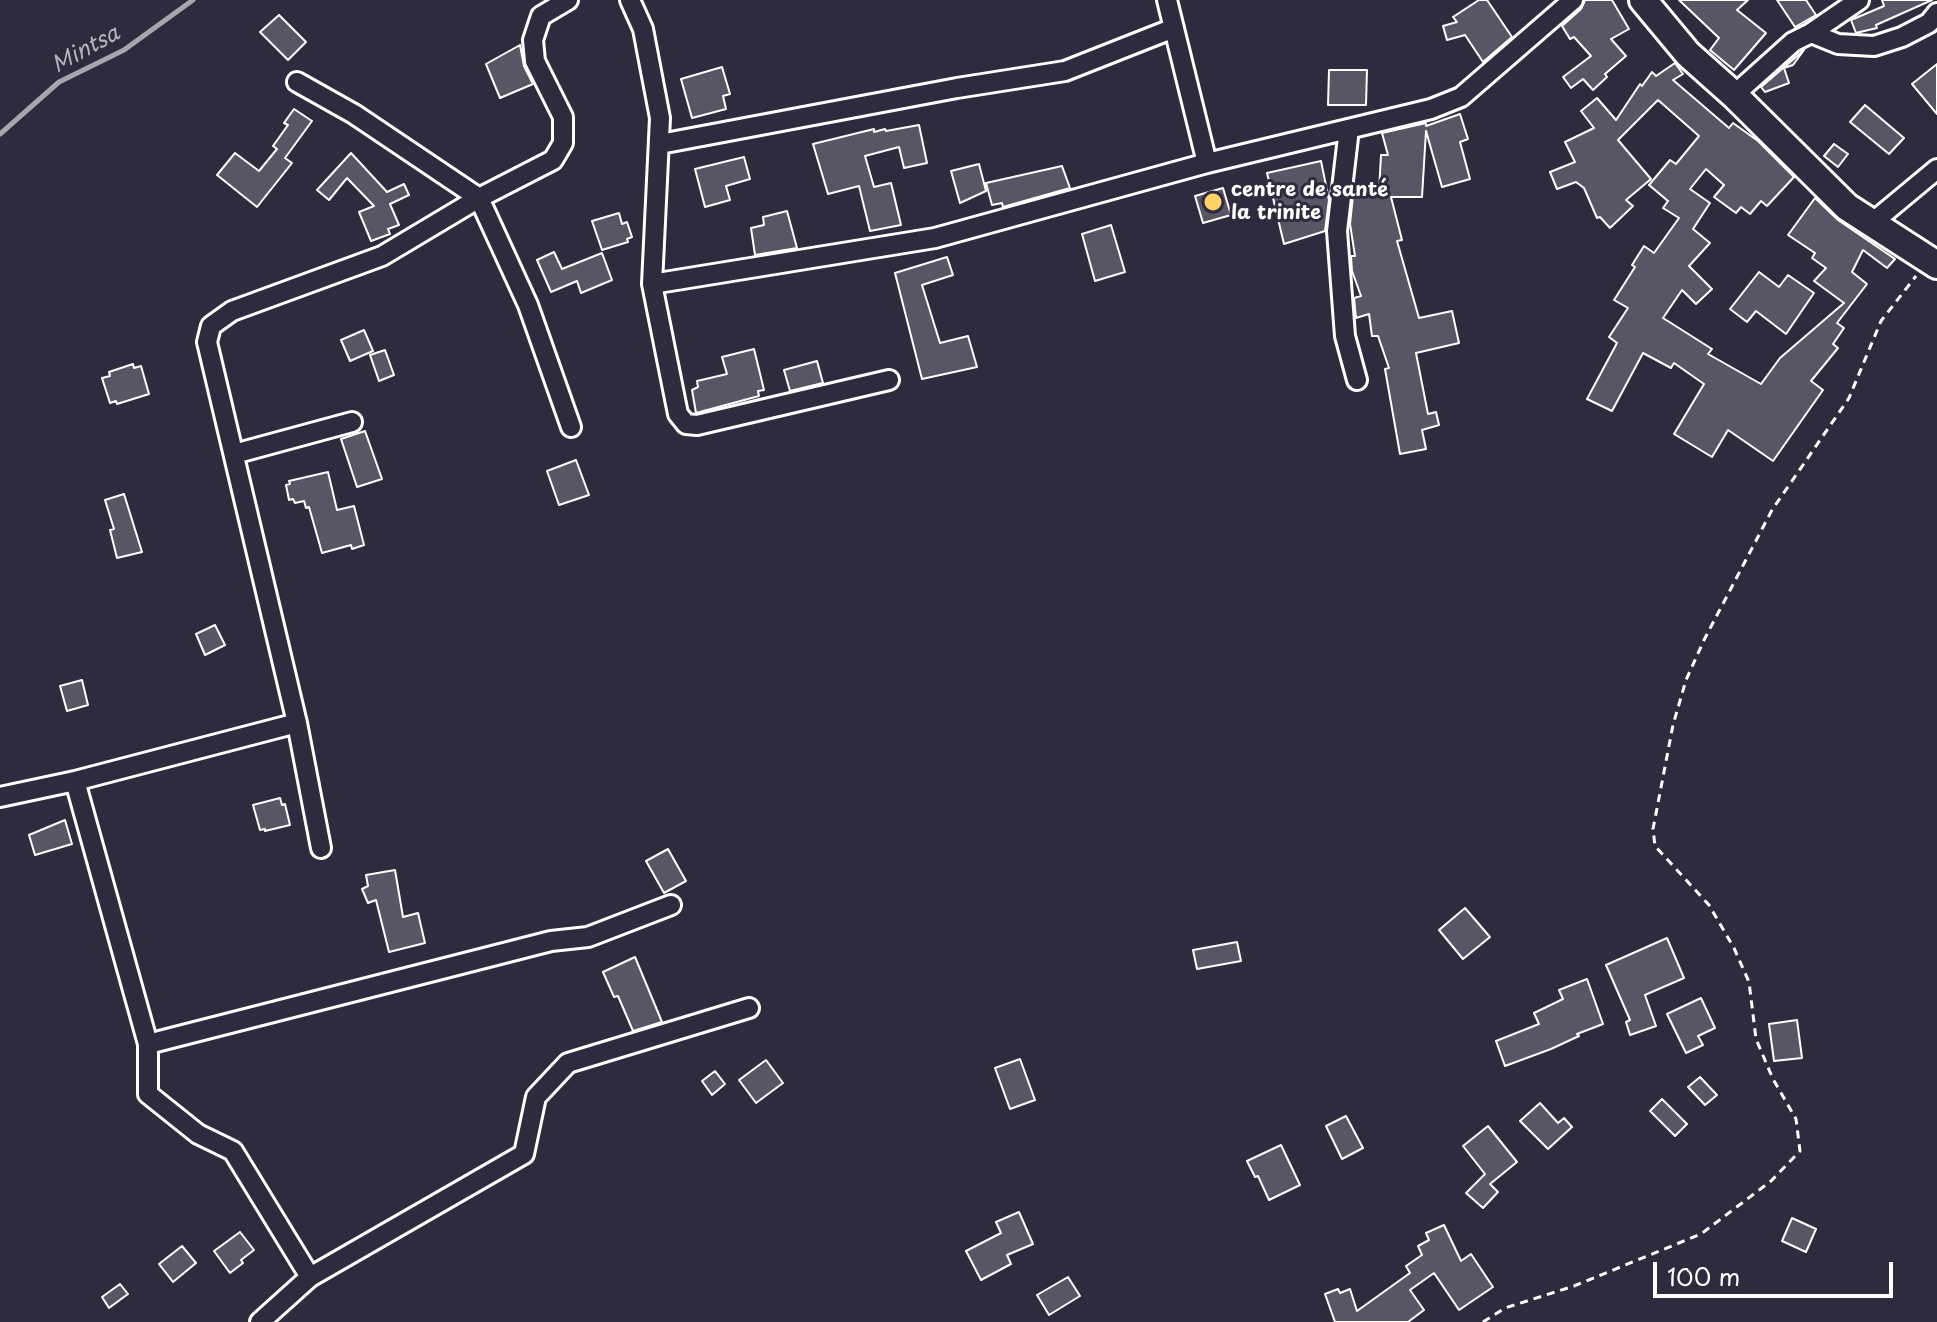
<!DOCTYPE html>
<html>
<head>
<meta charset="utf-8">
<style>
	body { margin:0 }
	#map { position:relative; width:1937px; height:1322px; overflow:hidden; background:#2f2a3d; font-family:"Playpen Sans",sans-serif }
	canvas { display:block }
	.scale { position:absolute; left:1653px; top:1262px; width:240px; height:36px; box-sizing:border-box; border:4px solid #fff; border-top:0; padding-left:10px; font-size:24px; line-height:28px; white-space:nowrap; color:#fff; -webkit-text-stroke:6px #2f2a3d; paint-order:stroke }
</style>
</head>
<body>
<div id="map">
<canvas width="1937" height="1322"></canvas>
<div class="scale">100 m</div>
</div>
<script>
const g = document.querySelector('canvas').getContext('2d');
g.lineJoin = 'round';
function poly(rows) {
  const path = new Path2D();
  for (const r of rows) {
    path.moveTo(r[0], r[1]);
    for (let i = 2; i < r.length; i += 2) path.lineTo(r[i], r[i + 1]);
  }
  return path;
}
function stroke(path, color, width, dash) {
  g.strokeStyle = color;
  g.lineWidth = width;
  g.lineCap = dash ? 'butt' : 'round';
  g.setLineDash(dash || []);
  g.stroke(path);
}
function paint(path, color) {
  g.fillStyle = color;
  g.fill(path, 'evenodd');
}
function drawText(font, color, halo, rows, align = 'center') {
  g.font = font + ' "Playpen Sans",sans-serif';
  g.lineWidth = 6;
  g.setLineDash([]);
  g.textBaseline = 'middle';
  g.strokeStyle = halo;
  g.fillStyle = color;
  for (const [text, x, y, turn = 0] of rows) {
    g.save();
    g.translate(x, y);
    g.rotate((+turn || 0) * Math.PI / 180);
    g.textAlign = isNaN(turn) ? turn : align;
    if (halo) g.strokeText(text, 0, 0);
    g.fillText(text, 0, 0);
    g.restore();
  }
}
stroke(poly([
	[0,134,59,82,124,50,193,0]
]), '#a7a6ad', 5);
const building = poly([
	[1479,0,1487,0,1512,37,1483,62,1465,35,1447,40,1443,26,1457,22,1453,17,1479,0],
	[1585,0,1612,0,1629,29,1611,39,1626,56,1605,74,1607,77,1593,90,1583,79,1571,88,1563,77,1591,56,1574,37,1570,39,1562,26,1581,9,1585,0],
	[1679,0,1748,0,1737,10,1766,33,1734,70,1710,50,1719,38,1679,0],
	[1777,0,1806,0,1816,15,1795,27,1777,0],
	[1882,0,1932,0,1876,25,1877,28,1856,33,1851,20,1884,6,1882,0],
	[279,15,306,42,288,60,260,32,279,15],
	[520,45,524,66,533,84,500,98,486,64,520,45],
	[1804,50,1793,65,1784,68,1789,83,1765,92,1761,87,1804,50],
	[1675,63,1683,74,1673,80,1729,128,1733,123,1758,141,1794,177,1767,206,1761,201,1750,214,1741,207,1736,213,1714,197,1724,185,1706,169,1690,189,1710,203,1693,229,1710,243,1689,266,1712,289,1696,304,1682,290,1663,318,1712,349,1708,354,1761,384,1780,358,1844,303,1814,281,1826,268,1812,258,1815,253,1788,235,1815,198,1838,220,1895,259,1887,268,1863,250,1852,272,1867,284,1837,323,1844,328,1833,344,1838,348,1811,381,1823,390,1773,461,1728,430,1712,457,1674,434,1704,384,1674,363,1671,368,1643,353,1612,411,1587,399,1617,343,1609,337,1628,308,1614,300,1635,267,1632,265,1644,246,1654,253,1679,218,1663,208,1668,201,1649,185,1670,160,1676,164,1699,136,1658,100,1618,140,1651,179,1626,200,1633,206,1610,228,1600,217,1597,218,1584,188,1576,182,1557,189,1550,172,1575,162,1565,142,1594,128,1581,111,1597,98,1616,120,1640,84,1642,86,1652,72,1656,76,1675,63],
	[1937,64,1937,114,1912,84,1937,64],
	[722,67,730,94,723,96,726,109,692,118,681,79,722,67],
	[1329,70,1367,70,1366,105,1328,105,1329,70],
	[1865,105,1904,138,1889,154,1850,122,1865,105],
	[294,109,312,121,285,158,292,163,257,207,217,175,235,153,259,171,277,149,273,146,288,125,284,123,294,109],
	[1460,114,1468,139,1460,142,1470,179,1442,187,1426,131,1422,197,1391,197,1402,240,1397,241,1419,318,1452,311,1459,343,1416,353,1428,414,1436,412,1439,425,1422,430,1426,449,1400,454,1385,369,1389,368,1378,336,1372,336,1369,314,1356,318,1354,298,1361,296,1352,271,1351,256,1355,256,1350,224,1353,196,1379,191,1381,155,1388,155,1382,133,1426,123,1426,126,1460,114],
	[919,125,927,163,904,168,899,147,865,156,874,187,891,183,901,225,870,231,859,186,828,194,813,144,874,129,874,132,885,129,886,131,919,125],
	[1834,144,1848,154,1838,167,1824,156,1834,144],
	[351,153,387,192,404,184,409,195,390,204,399,225,388,229,390,234,371,241,359,212,374,206,347,178,329,200,317,190,351,153],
	[744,157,750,179,726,186,730,200,705,207,695,169,744,157],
	[1321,161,1329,200,1325,231,1284,244,1267,173,1321,161],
	[979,164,986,191,960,203,951,171,979,164],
	[1062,166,1070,188,1003,207,1002,203,992,205,986,183,1062,166],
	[1223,188,1231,215,1203,223,1195,196,1223,188],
	[787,211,797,248,755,255,751,228,764,225,763,217,787,211],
	[619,213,622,224,627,222,632,237,627,239,628,242,602,250,592,221,619,213],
	[1111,225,1125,272,1095,281,1082,234,1111,225],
	[554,252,562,269,602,253,612,280,581,293,577,281,551,292,537,260,554,252],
	[947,257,953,275,922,285,940,343,968,336,977,367,922,379,895,273,947,257],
	[1759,272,1779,287,1788,275,1814,293,1786,334,1756,311,1747,322,1730,309,1759,272],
	[364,330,373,351,350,361,341,340,364,330],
	[754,349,764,390,758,391,759,396,696,413,692,390,698,387,697,381,727,374,722,357,754,349],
	[385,350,394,375,379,381,370,355,385,350],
	[817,361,823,383,790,391,784,370,817,361],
	[133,364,134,368,141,366,149,394,117,404,116,401,110,403,102,378,110,376,109,372,133,364],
	[365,431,382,479,357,487,341,439,365,431],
	[576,460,589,495,559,505,547,471,576,460],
	[328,472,337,510,354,506,364,545,352,549,351,545,322,553,309,507,306,508,304,501,295,503,293,499,289,500,286,485,290,484,289,481,328,472],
	[124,494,142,552,117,558,110,530,114,529,105,500,124,494],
	[215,625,225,645,205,655,196,634,215,625],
	[82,680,88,705,67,711,60,686,82,680],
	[280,798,282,805,285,804,290,825,265,831,265,829,260,830,253,805,280,798],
	[65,820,72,844,35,855,29,835,65,820],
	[668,849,686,881,664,893,646,861,668,849],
	[395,870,403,917,418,913,425,943,389,952,376,900,368,903,362,889,368,886,366,875,395,870],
	[1465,908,1490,937,1463,959,1439,930,1465,908],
	[1667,938,1684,978,1645,995,1656,1026,1630,1035,1626,1022,1630,1020,1606,965,1667,938],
	[1237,942,1241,961,1197,969,1193,950,1237,942],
	[635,957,662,1022,633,1031,618,996,614,997,603,972,635,957],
	[1587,979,1603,1024,1577,1034,1579,1036,1551,1049,1505,1066,1496,1041,1539,1024,1534,1013,1563,999,1559,990,1587,979],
	[1701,998,1715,1028,1698,1036,1703,1045,1686,1053,1667,1014,1701,998],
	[1797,1020,1802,1058,1774,1061,1769,1024,1797,1020],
	[1020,1059,1035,1100,1010,1109,995,1068,1020,1059],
	[766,1060,783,1083,756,1103,739,1080,766,1060],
	[715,1071,725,1084,712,1095,702,1081,715,1071],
	[1700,1077,1717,1095,1705,1105,1688,1087,1700,1077],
	[1662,1099,1687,1124,1675,1136,1650,1111,1662,1099],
	[1540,1103,1558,1123,1564,1118,1572,1127,1548,1149,1520,1121,1540,1103],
	[1346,1116,1363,1148,1342,1159,1326,1126,1346,1116],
	[1488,1126,1517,1162,1490,1184,1498,1192,1483,1208,1466,1193,1485,1174,1463,1146,1488,1126],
	[1281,1145,1300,1185,1269,1200,1258,1176,1255,1177,1247,1161,1281,1145],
	[1019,1212,1033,1244,1007,1255,1011,1264,981,1280,966,1251,1001,1233,996,1222,1019,1212],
	[1792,1218,1816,1229,1806,1252,1782,1241,1792,1218],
	[1444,1225,1461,1261,1471,1254,1493,1287,1459,1310,1434,1273,1410,1290,1424,1310,1408,1322,1335,1322,1325,1294,1338,1289,1340,1293,1350,1289,1357,1311,1410,1273,1406,1266,1422,1255,1418,1246,1429,1240,1426,1233,1444,1225],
	[240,1232,254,1250,241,1260,243,1263,230,1273,214,1251,240,1232],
	[182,1246,196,1263,173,1282,159,1264,182,1246],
	[1068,1277,1080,1296,1049,1315,1037,1295,1068,1277],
	[120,1284,128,1294,109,1308,102,1297,120,1284]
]);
paint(building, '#595564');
stroke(building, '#fff', 2);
const street = poly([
	[630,0,643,29,660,118,652,284,678,414,686,424,697,425,889,380],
	[1167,0,1207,163],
	[1811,33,1838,44,1874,46,1902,37,1929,23,1937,13],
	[297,82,354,114,479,198,528,305,571,427],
	[1734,95,1793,42,1811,33,1859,0],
	[1349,129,1337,231,1345,336,1357,380],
	[660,144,957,88,1065,71,1174,28],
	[1872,223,1937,169],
	[652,284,935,238,1207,163,1431,109,1461,97,1573,0],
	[234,454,352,422],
	[75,781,148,1044,551,941,588,937,671,905],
	[0,797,75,781,297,723],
	[321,848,297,723,207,342,211,326,232,311,382,256,479,198,553,160,563,143,563,117,535,61,533,40,541,16,568,0],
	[148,1044,148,1094,198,1134,233,1151,310,1277],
	[260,1322,310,1277,524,1154,536,1097,568,1063,749,1008]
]);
const secondary = poly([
	[1643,0,1688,54,1734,95,1847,207,1937,265]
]);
stroke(street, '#fff', 24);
stroke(secondary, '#fff', 32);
stroke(poly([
	[1483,1322,1505,1308,1574,1286,1701,1234,1771,1181,1800,1151,1796,1119,1773,1079,1756,1039,1749,982,1734,948,1709,905,1655,846,1653,829,1673,725,1686,680,1704,640,1772,510,1849,398,1881,321,1916,276]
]), '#fff', 3, [8, 6]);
stroke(street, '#2f2a3d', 18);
stroke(secondary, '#2f2a3d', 26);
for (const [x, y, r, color] of [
	[1213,202,10,"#ffd166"]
]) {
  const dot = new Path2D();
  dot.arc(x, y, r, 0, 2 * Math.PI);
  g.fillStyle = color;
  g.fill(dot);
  stroke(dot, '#2f2a3d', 3);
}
drawText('bold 20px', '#fff', '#2f2a3d', [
	["centre de santé",1231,190],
	["la trinite",1231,213]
], 'left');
drawText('italic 22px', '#b6b4bb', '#2f2a3d', [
	["Mintsa",86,50,-29]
]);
</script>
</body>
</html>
